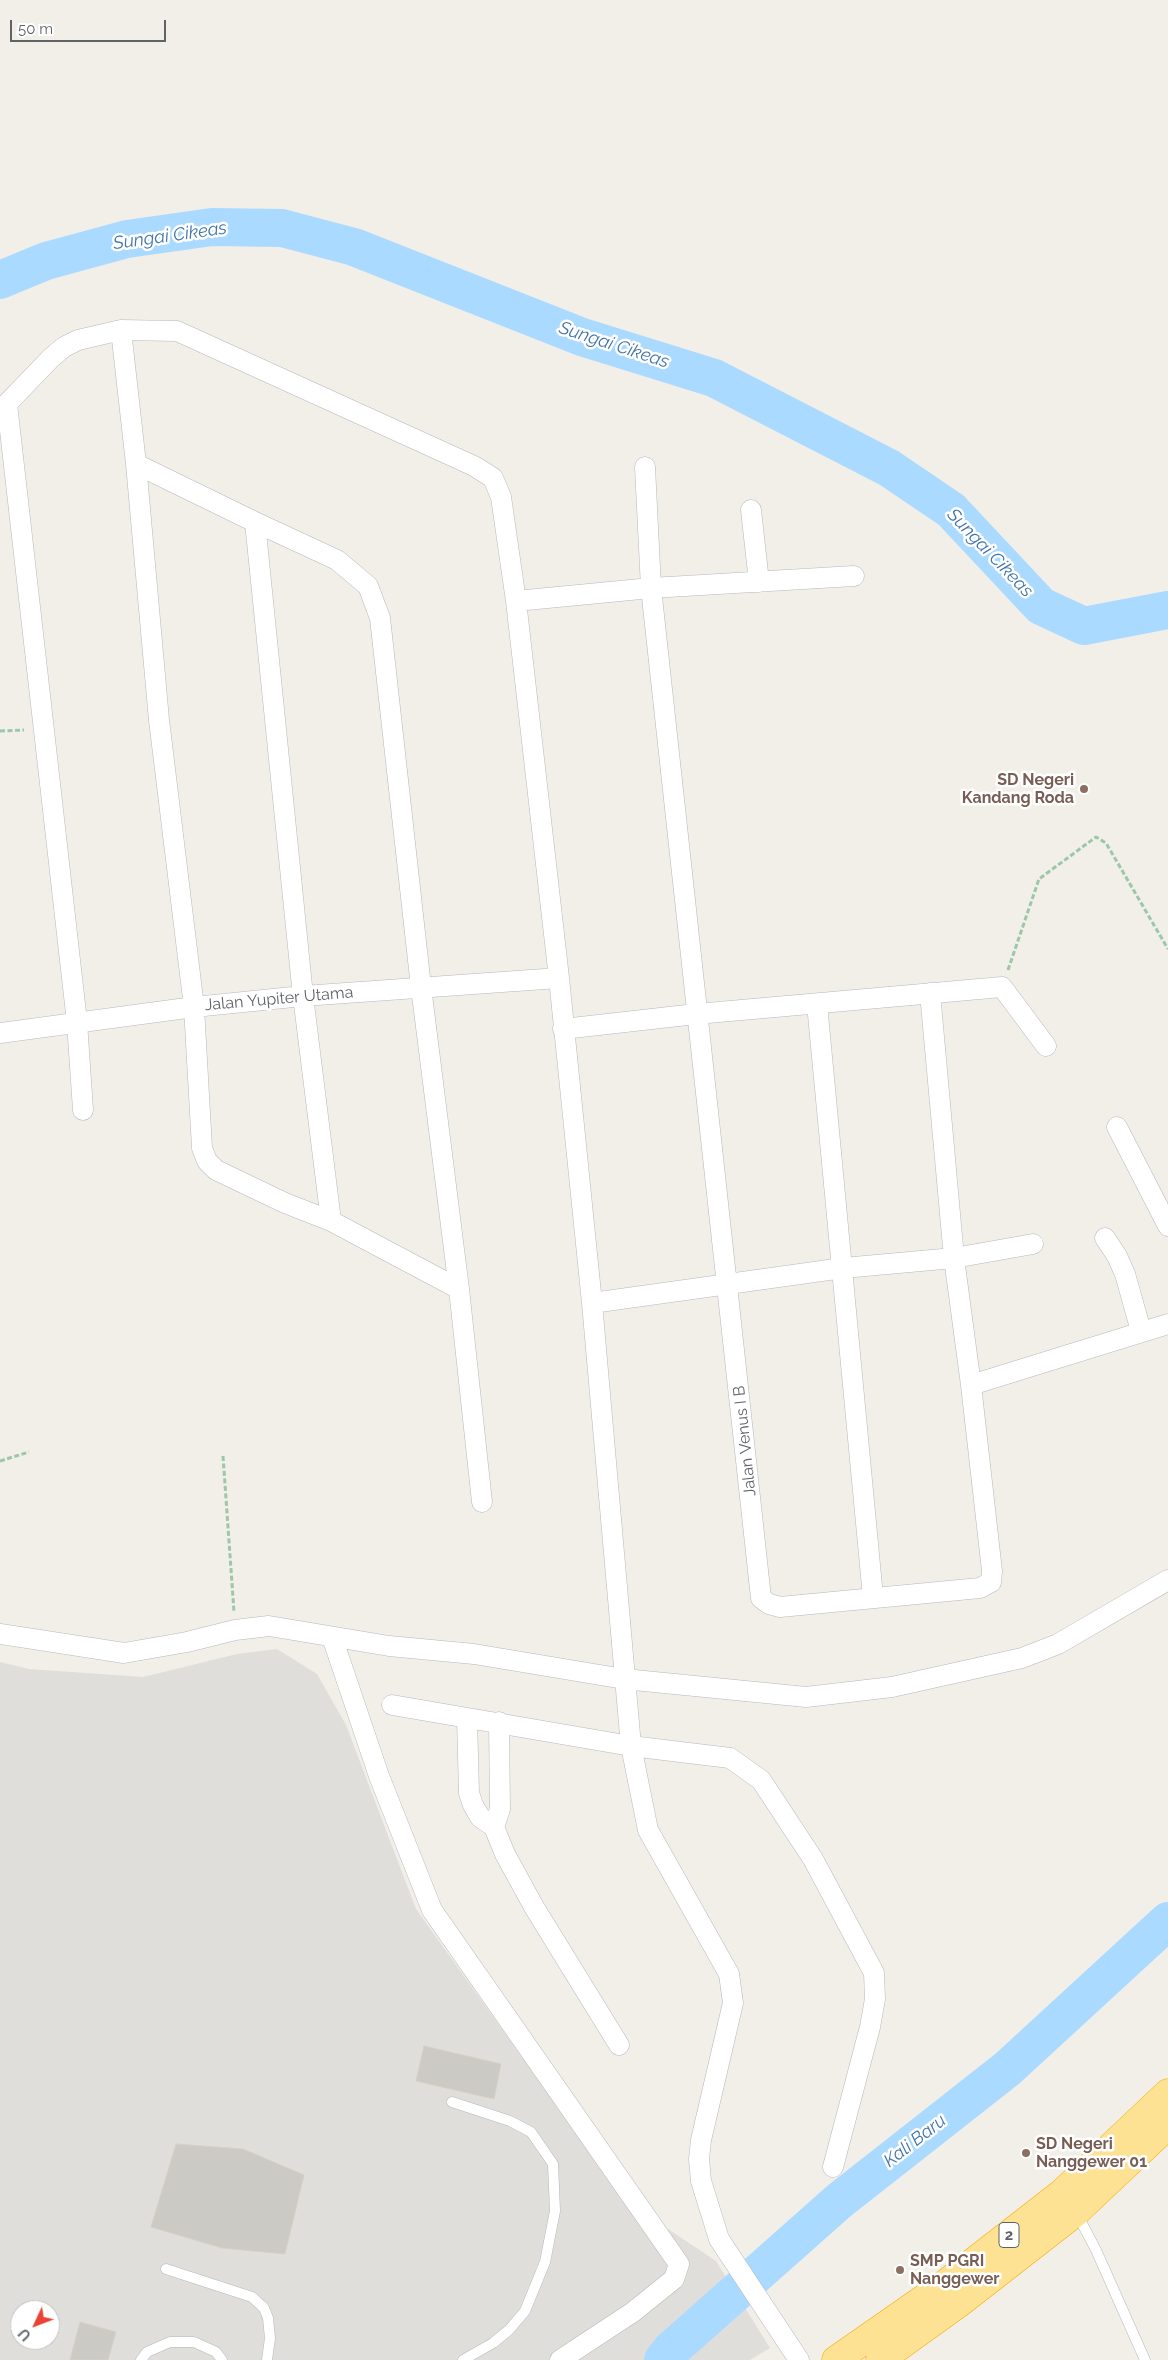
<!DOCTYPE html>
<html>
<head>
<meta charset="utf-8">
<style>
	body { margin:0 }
	#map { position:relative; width:1168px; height:2360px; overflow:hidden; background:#f1efe8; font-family:Raleway,sans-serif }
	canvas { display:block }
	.north { position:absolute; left:10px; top:2300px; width:50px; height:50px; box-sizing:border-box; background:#fff; border:1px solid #bfc1c3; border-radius:50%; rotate:227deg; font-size:14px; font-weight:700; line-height:20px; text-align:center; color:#5f6368 }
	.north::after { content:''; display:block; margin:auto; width:18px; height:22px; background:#ea4335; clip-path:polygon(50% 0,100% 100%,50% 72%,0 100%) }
	.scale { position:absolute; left:10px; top:20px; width:156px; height:22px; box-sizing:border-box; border:2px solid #5f6368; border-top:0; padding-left:6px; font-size:15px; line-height:18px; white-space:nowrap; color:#5f6368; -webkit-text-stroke:4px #fff; paint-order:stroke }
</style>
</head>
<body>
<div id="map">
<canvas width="1168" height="2360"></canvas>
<div class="north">U</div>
<div class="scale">50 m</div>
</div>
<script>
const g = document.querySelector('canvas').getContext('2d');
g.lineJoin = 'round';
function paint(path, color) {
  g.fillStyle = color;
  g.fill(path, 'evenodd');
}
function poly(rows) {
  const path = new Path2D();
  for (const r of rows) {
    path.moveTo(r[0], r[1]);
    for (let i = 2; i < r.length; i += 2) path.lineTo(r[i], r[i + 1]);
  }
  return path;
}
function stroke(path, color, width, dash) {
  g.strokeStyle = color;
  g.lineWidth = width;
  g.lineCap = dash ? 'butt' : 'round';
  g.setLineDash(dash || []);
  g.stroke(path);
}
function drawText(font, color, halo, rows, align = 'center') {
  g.font = font + ' Raleway,sans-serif';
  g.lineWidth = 5;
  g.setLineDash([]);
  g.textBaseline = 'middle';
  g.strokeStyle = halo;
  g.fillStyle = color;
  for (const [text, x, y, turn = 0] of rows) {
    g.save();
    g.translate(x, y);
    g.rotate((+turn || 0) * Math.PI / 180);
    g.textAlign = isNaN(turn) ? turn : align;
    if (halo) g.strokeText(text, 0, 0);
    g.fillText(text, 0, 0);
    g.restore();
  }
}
paint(poly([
	[277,1649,317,1674,346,1725,416,1909,605,2173,659,2223,716,2261,770,2348,750,2360,0,2360,0,1662,29,1669,143,1677,237,1654],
	[20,2310,50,2310,50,2340,20,2340]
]), '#e0deda');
stroke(poly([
	[0,280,46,261,127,239,212,227,282,228,354,247,582,337,714,378,889,468,951,510,1041,606,1084,626,1168,610],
	[663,2360,671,2350,839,2201,1007,2069,1168,1921]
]), '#aadaff', 38);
const building = poly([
	[424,2046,501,2064,494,2099,416,2081,424,2046],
	[176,2144,243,2149,304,2175,285,2254,222,2248,151,2227,176,2144],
	[80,2322,116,2332,108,2360,70,2360,80,2322]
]);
paint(building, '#cccac5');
stroke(building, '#d6d1c6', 1);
const lane = poly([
	[452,2102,510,2121,531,2132,553,2164,555,2211,545,2262,525,2311,509,2330,493,2343,463,2360],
	[1077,2214,1096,2250,1145,2360],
	[166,2269,252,2297,264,2308,268,2318,270,2338,267,2360],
	[141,2360,147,2352,170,2342,194,2342,216,2352,222,2360]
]);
const street = poly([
	[121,330,136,464,159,720,194,1007,202,1148,207,1161,216,1170,285,1203,331,1221,459,1289],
	[7,404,77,1022,83,1110],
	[0,411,51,358,64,347,78,340,121,330,177,331,474,466,493,478,501,497,516,601,559,978,592,1303,631,1746,648,1830,729,1974,733,2003,701,2140,699,2159,701,2181,719,2239,799,2360],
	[136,464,255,522,303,996,331,1221],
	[645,467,651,588,761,1598,769,1604,780,1607,980,1588,991,1582,992,1571,971,1385,954,1258,930,993],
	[751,510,759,582],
	[255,522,337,560,368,586,380,618,421,987,459,1289,482,1502],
	[516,601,651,588,854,576],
	[817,1004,873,1597],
	[563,1029,696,1014,1002,987,1046,1046],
	[0,1033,194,1007,303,996,559,978],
	[1117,1127,1168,1226],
	[1105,1238,1117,1256,1125,1274,1141,1331],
	[592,1303,843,1268,954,1258,1033,1244],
	[971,1385,1168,1324],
	[0,1634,124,1653,187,1642,235,1630,269,1626,389,1646,474,1654,624,1679,806,1697,892,1687,1022,1658,1058,1644,1168,1580],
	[332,1637,379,1776,432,1910,679,2264,674,2279,633,2312,560,2360],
	[392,1705,631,1746,730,1758,761,1780,813,1859,874,1973,875,1999,870,2027,833,2167],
	[467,1718,469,1793,473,1805,480,1817,494,1827,505,1854,534,1907,619,2045],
	[494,1827,500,1809,499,1722]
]);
const highway = poly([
	[836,2360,945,2284,1062,2193,1168,2093],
	[880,2360,958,2304,1076,2212,1168,2125]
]);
stroke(lane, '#b5b8bc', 11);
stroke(street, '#b5b8bc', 21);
stroke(highway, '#f9ab00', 29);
stroke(poly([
	[0,731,24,730],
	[1008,970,1039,879,1096,837,1106,843,1168,949],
	[223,1456,234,1612],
	[0,1461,29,1452]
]), '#9cc7a9', 3, [5, 2.5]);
stroke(lane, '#fff', 10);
stroke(street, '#fff', 20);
stroke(highway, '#fde293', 28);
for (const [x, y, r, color] of [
	[1084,789,5,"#8d6e63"],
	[1026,2153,5,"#8d6e63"],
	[900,2270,5,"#8d6e63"]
]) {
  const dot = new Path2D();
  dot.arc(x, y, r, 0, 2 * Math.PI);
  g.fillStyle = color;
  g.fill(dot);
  stroke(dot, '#fff', 2);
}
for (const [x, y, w] of [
	[1009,2235,20]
]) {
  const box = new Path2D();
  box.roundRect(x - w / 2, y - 12.5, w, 25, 4);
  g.fillStyle = '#fff';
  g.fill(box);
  stroke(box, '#5f6368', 1);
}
drawText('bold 15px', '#5f6368', null, [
	["2",1009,2235]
]);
drawText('bold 16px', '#785e54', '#fff', [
	["SD Negeri",1074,780,"right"],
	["Kandang Roda",1074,798,"right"],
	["SD Negeri",1036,2144],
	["Nanggewer 01",1036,2162],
	["SMP PGRI",910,2261],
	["Nanggewer",910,2279]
], 'left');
drawText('16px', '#5f6368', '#fff', [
	["Jalan Yupiter Utama",279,999,-5],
	["Jalan Venus I B",745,1441,-96]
]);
drawText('italic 18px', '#4174aa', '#fff', [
	["Sungai Cikeas",170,236,-8],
	["Sungai Cikeas",614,345,18],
	["Sungai Cikeas",990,553,46],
	["Kali Baru",915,2141,-38]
]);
</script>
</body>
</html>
